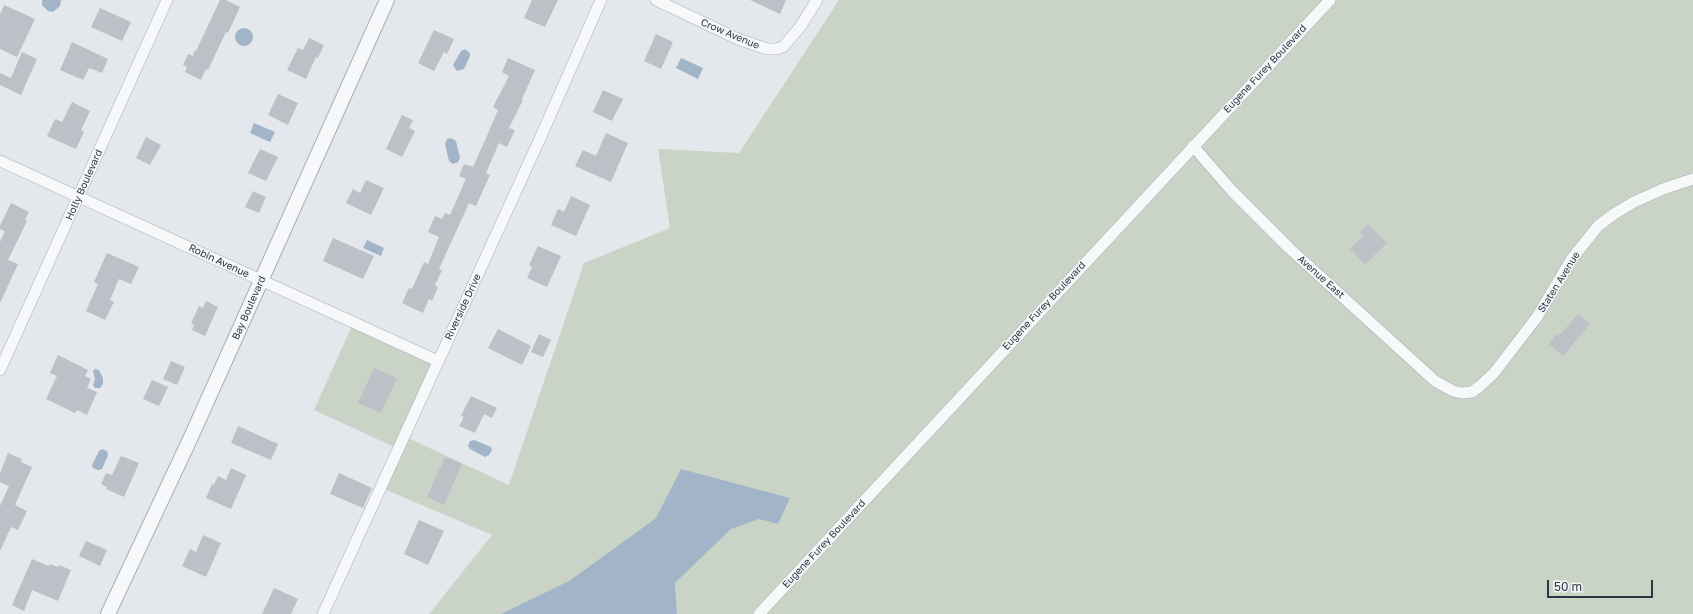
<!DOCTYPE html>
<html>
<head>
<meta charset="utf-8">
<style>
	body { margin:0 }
	#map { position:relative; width:1693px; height:614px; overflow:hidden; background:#e4e7eb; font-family:"Golos Text",sans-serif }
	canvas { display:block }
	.scale { position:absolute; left:1547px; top:580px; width:106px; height:18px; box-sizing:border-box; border:2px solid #2d3542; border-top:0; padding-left:5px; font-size:12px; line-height:14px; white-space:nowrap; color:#2d3542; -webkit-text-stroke:3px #f4f6f8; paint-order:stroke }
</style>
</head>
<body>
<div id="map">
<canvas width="1693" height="614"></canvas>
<div class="scale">50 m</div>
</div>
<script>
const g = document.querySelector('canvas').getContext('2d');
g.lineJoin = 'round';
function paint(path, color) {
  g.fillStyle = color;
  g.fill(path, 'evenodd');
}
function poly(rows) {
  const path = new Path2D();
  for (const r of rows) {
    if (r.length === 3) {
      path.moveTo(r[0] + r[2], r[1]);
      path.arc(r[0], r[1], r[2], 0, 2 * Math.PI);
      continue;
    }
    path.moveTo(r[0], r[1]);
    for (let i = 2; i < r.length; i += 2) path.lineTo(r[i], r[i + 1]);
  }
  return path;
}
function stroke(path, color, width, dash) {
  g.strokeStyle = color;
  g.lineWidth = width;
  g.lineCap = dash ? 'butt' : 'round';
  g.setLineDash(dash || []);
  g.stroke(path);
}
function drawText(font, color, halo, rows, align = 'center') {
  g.font = font + ' "Golos Text",sans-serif';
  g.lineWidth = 3;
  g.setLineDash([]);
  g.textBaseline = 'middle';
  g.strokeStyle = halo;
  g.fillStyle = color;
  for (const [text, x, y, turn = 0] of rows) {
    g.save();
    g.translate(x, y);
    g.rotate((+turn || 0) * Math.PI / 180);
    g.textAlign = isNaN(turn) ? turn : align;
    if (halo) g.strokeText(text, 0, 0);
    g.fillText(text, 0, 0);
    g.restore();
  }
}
paint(poly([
	[839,0,1693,0,1693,614,677,614,675,583,745,515,790,498,655,519,523,614,429,614,492,535,384,489,403,451,314,410,356,317,443,362,408,438,509,485,584,263,670,228,658,149,739,153]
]), '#cad4c6');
paint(poly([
	[42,0,61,0,60,6,53,12,48,11,42,5],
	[244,37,9],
	[465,49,470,53,470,56,464,69,457,71,453,65,461,51],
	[681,58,703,68,698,79,676,68],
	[254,123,275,132,270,142,250,133],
	[451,138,456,141,460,158,458,162,453,164,449,161,445,144,447,139],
	[367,240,384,248,381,256,363,248],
	[94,369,99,370,103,378,103,384,100,388,95,388,93,385,95,378,93,372],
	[474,440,491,447,492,450,489,455,485,457,470,449,468,446,470,441],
	[102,449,107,451,108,455,102,469,98,470,93,468,92,465,99,451],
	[681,469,790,498,778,524,759,519,731,529,675,583,677,614,501,614,569,581,656,518]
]), '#a2b5c8');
paint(poly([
	[220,0,226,0,240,7,228,33,226,32,208,70,206,69,201,80,185,72,187,67,183,65,188,54,193,56,195,50,196,51],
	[532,0,558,0,545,27,524,18],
	[750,0,786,0,780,14],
	[4,5,35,19,17,57,0,49,0,14],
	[100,8,131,22,122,41,91,27],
	[434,30,454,39,447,54,444,52,434,71,418,63],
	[656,34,673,42,661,69,644,61],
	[309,38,324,45,318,58,316,57,306,79,287,70,298,48,303,50],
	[72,42,108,59,102,73,89,68,83,80,60,70],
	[22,52,37,59,21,95,0,85,0,73,11,78],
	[508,58,535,70,522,99,523,100,509,128,515,130,507,147,499,143,486,173,490,175,476,206,469,203,439,269,442,270,435,285,438,287,432,301,429,299,423,313,402,303,409,288,412,289,424,262,428,264,439,237,428,232,435,216,442,219,445,213,450,215,466,179,459,176,464,164,473,167,486,138,498,110,493,107,509,76,502,72],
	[603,90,623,99,612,121,593,112],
	[278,94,298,103,288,125,268,115],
	[72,102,90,111,81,130,84,132,76,149,47,136,55,119,62,122],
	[402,115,413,120,409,128,415,131,402,157,386,149],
	[606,133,628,143,611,182,575,166,583,150,596,156],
	[146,137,161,145,150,165,136,158],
	[260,149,278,157,266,181,248,173],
	[366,180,384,188,371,215,346,203,353,189,360,193],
	[253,191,266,197,259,213,245,207],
	[571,196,590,205,576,236,551,225,558,209,564,212],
	[11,203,29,212,25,220,27,221,8,260,18,264,0,303,0,242,5,231,0,229,0,226],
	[1368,224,1387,243,1365,264,1350,249,1363,236,1360,232],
	[333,238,374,256,363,279,323,261],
	[538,246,561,256,547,287,527,278,532,267,529,265],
	[107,253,139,267,131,284,119,279,110,300,114,302,105,320,86,311,98,284,94,282],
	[206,301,218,307,205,336,192,330,194,325,191,323,199,306,203,308],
	[1578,314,1590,324,1563,356,1549,344,1557,334,1559,336],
	[498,329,531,346,522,365,488,348],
	[539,334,551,340,543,357,531,352],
	[58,355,88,370,85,376,91,379,87,388,97,392,87,415,77,410,75,413,46,399,57,376,50,373],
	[171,361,185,367,177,385,163,379],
	[374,368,397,378,381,413,358,403],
	[152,380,168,387,159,406,143,399],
	[471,396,497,408,492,418,484,414,475,433,459,426,464,417,461,416],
	[238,426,278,444,271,460,231,443],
	[8,453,22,459,21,462,32,467,15,505,27,511,18,530,11,527,0,551,0,506,9,486,0,482,0,473],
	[121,456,139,463,124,497,106,489,107,487,101,484,106,473,112,475],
	[445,457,462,464,444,505,427,497],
	[231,468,246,475,231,509,206,498,212,484,214,485,218,476,226,480],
	[339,473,372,488,363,508,330,494],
	[419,520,444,531,428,565,404,554],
	[203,535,221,543,206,577,182,566,190,549,196,552],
	[86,541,107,550,100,566,79,556],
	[32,559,46,565,49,566,50,564,58,567,59,565,71,570,58,601,32,590,24,611,12,605],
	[274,588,298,599,291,614,262,614]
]), '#bcc0c7');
const minor = poly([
	[656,0,738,39,767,49,777,49,784,46,800,27,817,0],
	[1193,146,1232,191,1289,248,1435,381,1453,391,1462,393,1472,392,1480,386,1494,373,1537,317,1571,260,1598,226,1614,214,1634,202,1663,189,1693,179],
	[0,161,438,361],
	[0,370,167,0],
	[323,614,542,134,601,0],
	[759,614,1330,0]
]);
const tertiary = poly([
	[108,614,191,437,387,0]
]);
stroke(minor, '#a9aeb5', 12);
stroke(tertiary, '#a9aeb5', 16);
stroke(minor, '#f7f8f9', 11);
stroke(tertiary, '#f7f8f9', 14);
drawText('10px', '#2d3542', '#f4f6f8', [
	["Crow Avenue",730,34,23],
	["Eugene Furey Boulevard",1265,69,-47],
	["Holly Boulevard",84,185,-66],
	["Robin Avenue",219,261,25],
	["Avenue East",1321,277,42],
	["Staten Avenue",1559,282,-58],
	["Eugene Furey Boulevard",1044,306,-47],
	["Riverside Drive",463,307,-65],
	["Bay Boulevard",249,308,-66],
	["Eugene Furey Boulevard",824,544,-47]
]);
</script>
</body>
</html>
